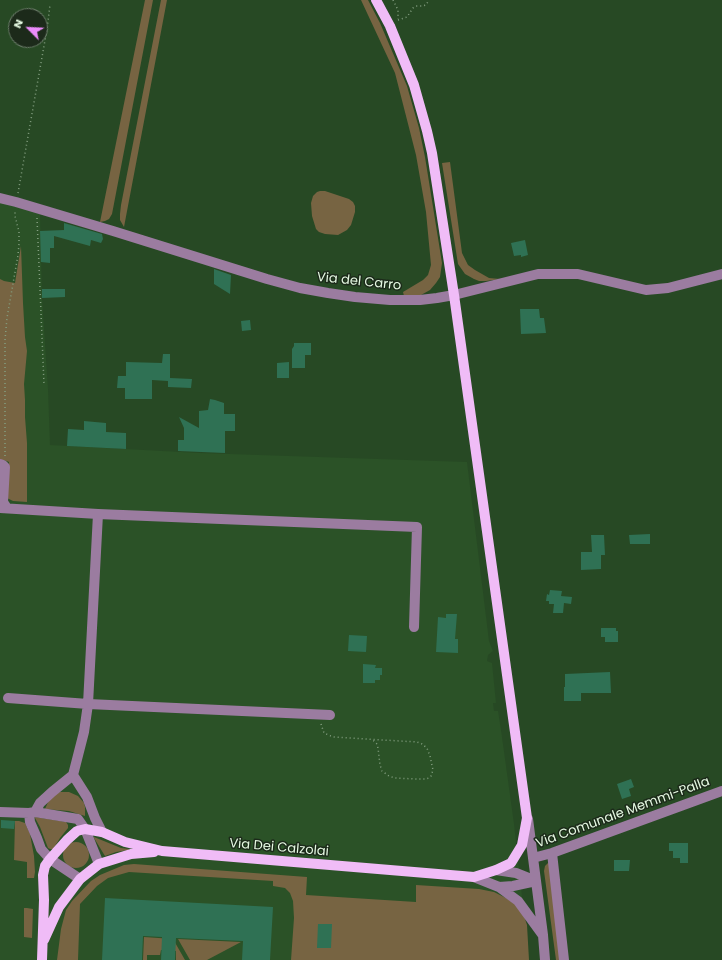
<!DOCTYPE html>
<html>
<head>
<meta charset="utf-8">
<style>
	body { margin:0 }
	#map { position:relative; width:722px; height:960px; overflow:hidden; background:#274924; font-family:Poppins,sans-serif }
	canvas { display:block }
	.north { position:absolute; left:8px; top:8px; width:40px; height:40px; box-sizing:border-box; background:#1c2a1a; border:1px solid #6c7d6a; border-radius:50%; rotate:294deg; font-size:11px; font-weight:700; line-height:16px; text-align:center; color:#e5f9e2 }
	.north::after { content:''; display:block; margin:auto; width:14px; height:18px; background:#ec8cfb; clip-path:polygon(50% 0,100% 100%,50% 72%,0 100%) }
</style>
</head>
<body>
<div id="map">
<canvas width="722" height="960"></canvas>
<div class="north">N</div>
</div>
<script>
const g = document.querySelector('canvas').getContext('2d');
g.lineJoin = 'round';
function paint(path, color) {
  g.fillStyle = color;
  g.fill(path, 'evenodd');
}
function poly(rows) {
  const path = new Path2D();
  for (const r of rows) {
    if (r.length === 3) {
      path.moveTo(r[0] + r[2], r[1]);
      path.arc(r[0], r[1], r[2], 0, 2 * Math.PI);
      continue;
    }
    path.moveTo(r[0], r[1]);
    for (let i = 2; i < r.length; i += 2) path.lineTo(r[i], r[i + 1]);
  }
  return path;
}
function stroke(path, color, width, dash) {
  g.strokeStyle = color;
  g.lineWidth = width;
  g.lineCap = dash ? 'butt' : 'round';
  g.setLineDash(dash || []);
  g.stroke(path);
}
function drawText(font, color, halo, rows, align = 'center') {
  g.font = font + ' Poppins,sans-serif';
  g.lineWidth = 3;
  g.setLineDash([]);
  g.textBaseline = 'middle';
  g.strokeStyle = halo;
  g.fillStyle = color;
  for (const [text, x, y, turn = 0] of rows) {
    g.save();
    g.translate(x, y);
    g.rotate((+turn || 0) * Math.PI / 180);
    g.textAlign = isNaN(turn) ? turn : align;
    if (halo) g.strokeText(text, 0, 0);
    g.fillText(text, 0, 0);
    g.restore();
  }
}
paint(poly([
	[0,200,40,212,42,298,48,389,50,445,200,453,467,462,489,641,493,651,488,655,487,661,492,663,496,703,493,703,494,711,498,711,502,737,514,824,529,960,0,960]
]), '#2b5227');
paint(poly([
	[145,0,153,0,112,214,109,219,105,221,100,222],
	[161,0,167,0,124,227,120,220,120,214,121,205],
	[361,0,368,0,380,23,407,86,419,128,425,157,442,263,440,277,436,283,430,290,421,295,404,296,403,292,423,280,428,275,431,265,426,212,416,155,395,73],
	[450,162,462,253,468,265,475,270,489,278,500,279,486,281,479,281,474,279,465,274,458,264,442,163],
	[320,191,325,191,349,199,353,202,355,206,355,212,351,225,347,230,338,235,325,234,319,232,316,229,312,216,311,203,313,196,317,192],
	[21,246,23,303,25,337,27,351,24,384,25,400,25,417,27,443,27,502,13,501,7,498,9,462,4,460,0,460,0,279,4,281,15,283],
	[60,792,69,792,78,796,84,803,85,807,85,816,69,811,45,809,49,800,56,794],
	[35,817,66,822,68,825,68,828,60,838,53,849,50,849,48,848,40,827,35,818],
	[15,821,19,821,25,823,30,834,34,856,35,872,34,878,27,878,27,862,14,860],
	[94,837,121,848,129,849,128,850,116,852,105,856,94,838],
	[76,855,13],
	[549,862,561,960,556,960,544,871,545,866],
	[134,864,307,877,306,895,416,902,416,885,479,889,494,892,506,898,516,905,524,916,527,925,529,960,291,960,294,918,293,901,290,893,285,888,273,886,273,881,129,872,108,878,97,886,80,904,78,960,57,960,61,929,66,910,72,901,91,881,100,875,124,865],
	[24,908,27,908,33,909,32,938,24,937],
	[144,937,173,939,185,960,176,960,176,951,161,950,160,955,147,955,147,960,143,960],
	[178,939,241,942,207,960,190,960]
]), '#776442');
paint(poly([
	[64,223,102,234,103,239,101,243,91,240,90,246,54,236,54,248,50,248,50,263,41,262,40,231,64,230],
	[525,240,528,255,521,257,521,255,514,256,511,243],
	[214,269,231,275,230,294,214,284],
	[42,289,65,289,65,297,42,298],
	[520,309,539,309,540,318,544,318,546,333,521,334],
	[250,320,251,330,242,331,241,321],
	[294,343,311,343,311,355,305,355,305,368,292,368,292,349,294,346],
	[163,354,170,354,170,378,192,379,191,388,168,387,168,381,152,380,152,399,125,399,125,388,117,388,118,376,126,376,126,362,162,363],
	[289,362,289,378,277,378,277,363],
	[210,399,215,400,224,403,224,414,235,414,235,431,225,431,225,453,178,451,178,440,184,440,184,428,179,417,199,428,199,411,208,410],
	[84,421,106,423,106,432,126,433,126,449,67,446,68,429,84,430],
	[650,534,650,544,630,544,629,535],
	[591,535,604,535,605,555,601,555,601,569,581,570,581,552,592,552],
	[550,590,562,591,561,596,572,597,571,604,564,603,563,613,553,613,554,604,549,604,549,601,546,601,547,594,549,595],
	[446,614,457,614,455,639,458,639,458,653,436,652,438,617,446,618],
	[601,628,616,628,616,631,618,631,618,642,605,642,605,637,601,637],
	[349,635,367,636,366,652,348,651],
	[363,664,376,665,375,668,382,668,382,675,380,675,380,680,375,680,375,683,363,683],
	[610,672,611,693,581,693,581,701,564,701,564,687,565,687,565,674],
	[631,779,634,787,629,789,631,796,622,799,617,784],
	[1,820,15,821,14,829,1,828],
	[669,843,688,843,688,863,680,863,680,858,673,858,673,851,669,851],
	[614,860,630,860,629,871,614,871],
	[105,898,273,907,270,960,242,960,243,941,176,938,175,960,161,960,162,937,143,936,142,960,102,960],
	[318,924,332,924,331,948,317,948]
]), '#2f7154');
stroke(poly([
	[393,0,398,10,398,19],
	[398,20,407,17,413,8,417,6,422,6,426,5,429,0],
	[18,193,47,29,50,5],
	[37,218,44,384],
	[5,456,5,340,7,318,18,255,19,244,19,232,15,216,15,211],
	[321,724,324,733,333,737,417,742,422,744,427,748,430,756,433,770,431,776,429,778,425,779,416,779,395,778,389,776,382,771,380,765,378,748,377,744,373,740]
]), '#849f81', 1.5, [1, 3]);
stroke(poly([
	[0,198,16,202,113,231,267,279,300,288,328,293,355,297,390,300,420,300,437,298,454,295,538,274,578,274,646,290,668,288,722,274],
	[0,464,3,465,5,467,3,502,7,508],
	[0,508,98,514,417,527,414,627],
	[8,698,88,704,330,715],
	[73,775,87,797,95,818,102,832],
	[0,812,29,813,35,812,78,819,85,829,99,864],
	[35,812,40,803,52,792,73,775,84,732,88,704,98,514],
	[29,813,30,822,37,838,41,849,50,859,80,879],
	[528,819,536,881,543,935,545,960],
	[552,853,564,960],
	[533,858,552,853,722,791],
	[496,870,516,873,536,881],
	[474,877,499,887,518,901,542,934],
	[499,887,513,886,536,881]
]), '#9b7ca0', 10);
stroke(poly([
	[44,940,59,907,80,879,99,864,131,854,154,852],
	[42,960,44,900,43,875,45,866,50,859,67,840,77,831,85,829,102,832,125,842,162,851,474,877,496,870,511,863,522,845,527,818,454,295,432,153,427,131,414,85,390,26,376,0]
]), '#f0bcf7', 10);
drawText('13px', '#e5f9e2', '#1c2a1a', [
	["Via del Carro",359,282,6],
	["Via Comunale Memmi-Palla",623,813,-20],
	["Via Dei Calzolai",279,848,5]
]);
</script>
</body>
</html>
